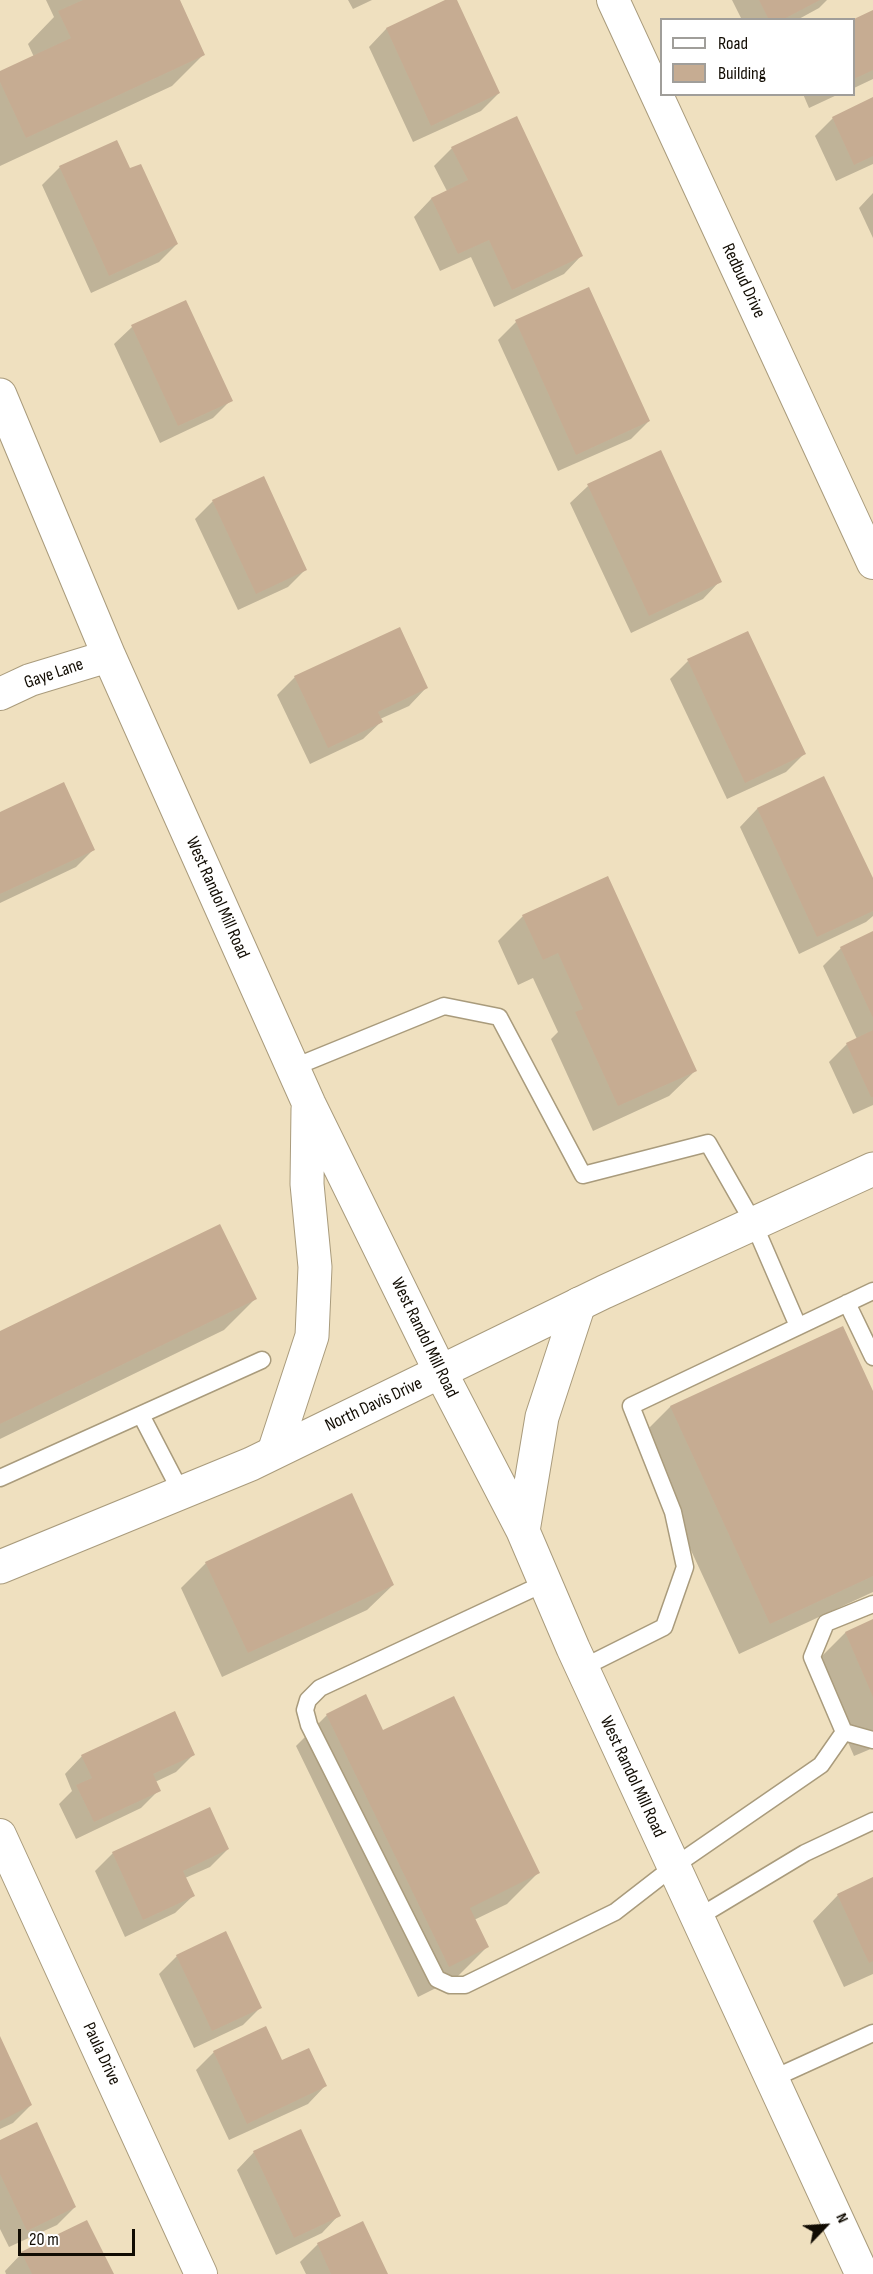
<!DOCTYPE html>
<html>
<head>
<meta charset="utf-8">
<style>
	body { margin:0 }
	#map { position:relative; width:873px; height:2274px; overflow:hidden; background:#efe0bf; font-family:"Sofia Sans Condensed",sans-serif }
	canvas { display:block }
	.legend { position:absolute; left:660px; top:18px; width:195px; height:78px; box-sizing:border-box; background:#fff; border:2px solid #a09e9a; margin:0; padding:8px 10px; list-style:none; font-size:18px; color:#110c03 }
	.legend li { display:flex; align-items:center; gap:12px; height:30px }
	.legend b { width:30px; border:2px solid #a09e9a }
	.north { position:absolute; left:795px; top:2196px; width:60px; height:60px; -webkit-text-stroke:4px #fff; paint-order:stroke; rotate:65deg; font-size:16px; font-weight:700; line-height:24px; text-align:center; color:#110c03 }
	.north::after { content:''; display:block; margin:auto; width:21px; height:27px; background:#110c03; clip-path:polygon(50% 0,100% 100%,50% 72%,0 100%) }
	.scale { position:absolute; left:18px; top:2229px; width:117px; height:27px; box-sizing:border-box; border:3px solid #110c03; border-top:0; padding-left:8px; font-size:18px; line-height:21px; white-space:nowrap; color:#110c03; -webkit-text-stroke:4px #fff; paint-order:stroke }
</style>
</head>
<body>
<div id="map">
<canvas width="873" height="2274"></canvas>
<ul class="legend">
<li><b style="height:8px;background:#fff"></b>Road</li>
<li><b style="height:16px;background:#c6ac92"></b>Building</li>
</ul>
<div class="north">N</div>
<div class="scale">20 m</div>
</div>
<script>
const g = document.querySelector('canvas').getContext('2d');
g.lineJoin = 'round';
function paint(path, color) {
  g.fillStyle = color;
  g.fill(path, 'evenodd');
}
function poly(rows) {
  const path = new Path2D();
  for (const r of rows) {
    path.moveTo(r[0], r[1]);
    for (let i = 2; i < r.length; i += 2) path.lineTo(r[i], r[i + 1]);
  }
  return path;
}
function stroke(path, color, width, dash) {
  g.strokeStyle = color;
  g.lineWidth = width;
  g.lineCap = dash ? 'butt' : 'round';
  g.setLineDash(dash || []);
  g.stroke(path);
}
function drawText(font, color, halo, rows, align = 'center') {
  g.font = font + ' "Sofia Sans Condensed",sans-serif';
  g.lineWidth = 4.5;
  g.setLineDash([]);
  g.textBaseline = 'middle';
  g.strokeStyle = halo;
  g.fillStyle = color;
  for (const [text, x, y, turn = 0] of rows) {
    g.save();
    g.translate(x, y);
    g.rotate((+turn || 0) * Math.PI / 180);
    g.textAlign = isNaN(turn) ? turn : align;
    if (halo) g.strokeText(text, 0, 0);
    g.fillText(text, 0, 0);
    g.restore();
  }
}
paint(poly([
	[46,0,178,0,203,55,172,86,0,166,0,73,34,57,28,44,54,17],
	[348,0,372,0,353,9],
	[449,0,455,0,499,93,481,111,413,142,369,47,386,29],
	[732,0,827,0,819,8,797,20,742,20],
	[873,12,873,79,854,88,854,21],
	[803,94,839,94,809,108],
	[873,99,873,164,836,181,815,136,833,118],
	[452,148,581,256,564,274,494,307,471,257,440,271,414,217,431,199,447,191,434,166],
	[60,167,130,170,177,244,159,262,91,293,42,185],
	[873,193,873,238,859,208],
	[588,289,649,421,631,439,558,471,498,340,516,322],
	[185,302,231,400,213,418,160,443,114,344,132,327],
	[588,486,720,581,703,599,631,633,570,503],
	[213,501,306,569,288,587,238,610,195,519],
	[688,661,804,754,786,772,727,799,670,679],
	[295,677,426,688,409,706,380,719,381,722,363,739,310,764,277,695],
	[824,778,873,881,873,916,866,922,799,954,740,827,757,809],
	[0,814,93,850,76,867,0,903],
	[523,916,695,1071,669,1096,593,1131,551,1039,558,1032,533,978,518,985,498,941],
	[873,933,873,1105,853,1114,829,1062,847,1044,857,1039,823,966,841,948],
	[255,1299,224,1330,0,1439,0,1333],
	[843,1328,873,1394,873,1592,739,1654,639,1438,670,1407],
	[206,1563,393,1585,367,1610,222,1677,181,1588],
	[873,1621,873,1748,854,1756,814,1664,845,1633],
	[327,1715,383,1732,538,1873,507,1904,474,1920,487,1947,456,1978,418,1997,296,1746],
	[194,1754,176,1772,155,1782,159,1790,141,1808,76,1839,59,1804,72,1791,65,1774,82,1756],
	[228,1849,210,1867,185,1878,193,1896,175,1913,125,1937,95,1871,113,1853],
	[873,1879,873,1974,844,1987,813,1921,838,1895],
	[177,1956,260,2008,243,2025,194,2048,159,1974],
	[0,2039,31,2105,13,2123,0,2129],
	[214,2052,281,2062,325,2086,308,2104,229,2140,196,2070],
	[0,2142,75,2207,57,2225,9,2247,0,2229],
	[254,2152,339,2215,322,2233,276,2255,237,2170],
	[318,2244,386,2274,306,2274,300,2262],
	[22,2253,112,2274,6,2274,5,2271]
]), '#0003');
paint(poly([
	[83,0,180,0,205,55,26,138,0,82,0,71,71,38,58,11],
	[445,0,457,0,500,93,431,126,386,28],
	[759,0,820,0,782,20,769,20],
	[873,10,873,70,854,79,854,19],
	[873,97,873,156,854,165,832,117],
	[517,116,583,256,512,290,489,240,458,254,431,198,468,180,451,147],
	[117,140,130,168,141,164,178,244,109,276,59,166],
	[589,287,650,421,576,455,515,320],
	[186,300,233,401,178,426,131,325],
	[661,450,722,582,649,616,587,484],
	[264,476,307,570,256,594,212,500],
	[400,627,428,688,378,712,383,722,328,748,294,676],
	[748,631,806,754,745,783,687,659],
	[824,776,873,878,873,911,817,937,757,808],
	[64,782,95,850,0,894,0,812],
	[608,876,697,1071,618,1106,575,1012,583,1009,558,953,543,960,522,915],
	[873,931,873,1018,840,947],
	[873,1030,873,1097,871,1097,846,1043],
	[220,1224,257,1299,0,1424,0,1331],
	[843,1326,873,1391,873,1576,770,1624,670,1406],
	[352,1493,394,1585,248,1653,205,1562],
	[873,1619,873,1697,845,1632],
	[366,1694,383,1730,454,1696,540,1873,470,1908,489,1947,449,1967,326,1714],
	[175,1711,195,1755,153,1774,161,1791,94,1822,76,1785,92,1778,81,1755],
	[210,1807,229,1849,183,1871,195,1896,143,1920,112,1852],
	[873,1877,873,1961,869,1963,837,1894],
	[226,1931,262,2008,212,2031,176,1955],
	[266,2026,282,2060,309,2048,327,2086,247,2124,213,2051],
	[0,2036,32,2105,0,2121],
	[37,2122,76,2207,27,2231,0,2174,0,2140],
	[301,2129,341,2216,294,2238,253,2151],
	[87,2220,114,2274,32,2274,21,2252],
	[363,2221,388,2274,331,2274,317,2243]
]), '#c6ac92');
const service = poly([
	[292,1068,444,1006,499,1017,583,1175,708,1143,753,1222,798,1326],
	[847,1303,873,1357],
	[141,1415,181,1492],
	[0,1478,262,1360],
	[545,1583,320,1688,308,1700,305,1710,309,1725,437,1979,450,1985,465,1985,615,1912,673,1867,821,1765,844,1732],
	[873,1604,826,1623,812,1657,844,1732,873,1740],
	[582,1668,664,1627,685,1567,673,1512,631,1406,873,1291],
	[697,1918,805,1853,873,1821],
	[772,2079,873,2033]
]);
const minor = poly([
	[613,0,873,563],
	[0,694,30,680,109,656],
	[0,1835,201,2274]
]);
const tertiary = poly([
	[0,1567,251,1464,604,1292,873,1169]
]);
const secondary = poly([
	[0,395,109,656,309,1104,441,1373,523,1531,573,1648,862,2274],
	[274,1452,312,1336,315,1267,307,1184,308,1109],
	[523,1531,542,1417,579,1304]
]);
stroke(service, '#a99b7c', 19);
stroke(minor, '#a99b7c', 34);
stroke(tertiary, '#a99b7c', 35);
stroke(secondary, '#a99b7c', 35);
stroke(service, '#fff', 16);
stroke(minor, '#fff', 32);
stroke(tertiary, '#fff', 33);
stroke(secondary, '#fff', 33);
drawText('18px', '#110c03', '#fff', [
	["Redbud Drive",743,281,65],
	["Gaye Lane",54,674,-19],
	["West Randol Mill Road",217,898,66],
	["West Randol Mill Road",424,1338,64],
	["North Davis Drive",374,1405,-25],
	["West Randol Mill Road",632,1777,65],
	["Paula Drive",101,2054,65]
]);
</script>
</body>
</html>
